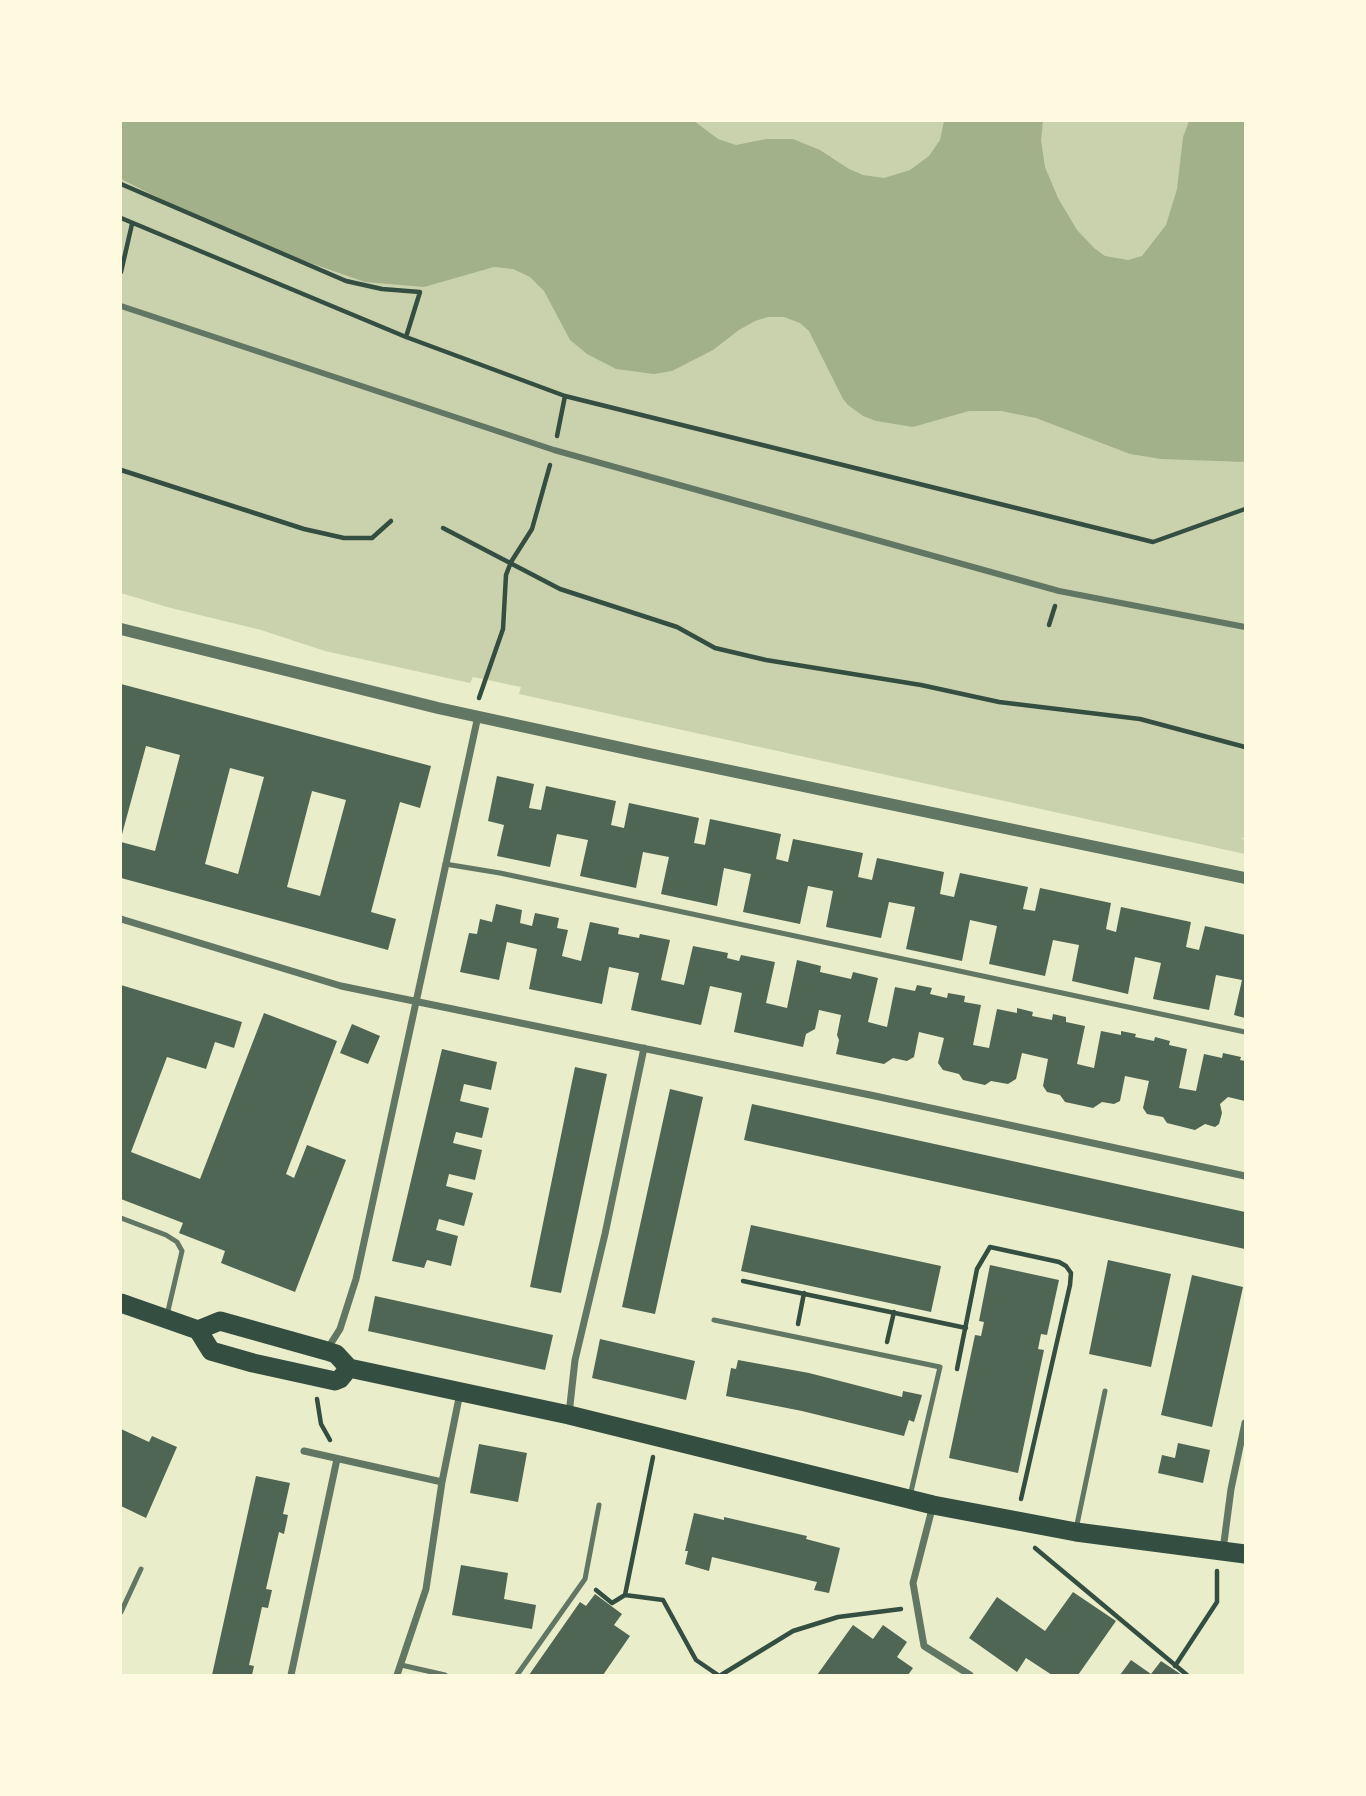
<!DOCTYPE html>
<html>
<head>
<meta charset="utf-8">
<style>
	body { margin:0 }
	#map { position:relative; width:1366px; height:1796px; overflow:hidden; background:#e9edc9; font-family:"Crimson Pro",serif }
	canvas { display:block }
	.frame { position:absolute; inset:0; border:122px solid #fefae0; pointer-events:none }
</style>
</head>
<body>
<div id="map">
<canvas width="1366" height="1796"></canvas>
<div class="frame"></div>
</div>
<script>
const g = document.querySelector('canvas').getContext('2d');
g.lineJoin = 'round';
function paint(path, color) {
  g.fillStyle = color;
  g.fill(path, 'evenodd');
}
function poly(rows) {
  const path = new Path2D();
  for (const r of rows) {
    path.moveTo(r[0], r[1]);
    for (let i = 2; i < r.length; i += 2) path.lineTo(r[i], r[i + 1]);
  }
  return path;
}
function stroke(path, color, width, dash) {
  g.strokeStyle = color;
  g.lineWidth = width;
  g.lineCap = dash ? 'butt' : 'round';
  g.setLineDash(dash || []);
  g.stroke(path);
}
paint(poly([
	[121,121,1245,121,1245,838,1241,838,1245,840,1245,854,519,694,521,687,473,677,470,683,325,651,261,630,167,607,121,593]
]), '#cad2ad');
paint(poly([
	[121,121,694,121,718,139,736,145,766,139,793,139,820,150,849,169,863,175,884,178,910,170,929,156,940,140,944,121,1043,121,1041,140,1045,167,1058,198,1077,230,1094,248,1105,256,1128,260,1142,256,1166,225,1177,189,1183,137,1189,121,1245,121,1245,462,1161,459,1130,454,1036,418,1001,411,969,411,913,427,876,421,863,416,848,405,843,399,809,331,800,323,784,317,768,317,755,321,739,330,713,350,672,371,654,374,616,369,587,354,570,340,544,291,530,277,513,269,494,267,424,287,365,282,273,250,191,214,121,179]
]), '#a3b18a');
paint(poly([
	[121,684,431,766,420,808,400,802,371,912,396,919,388,950,121,878,121,842,155,851,180,755,146,746,121,838],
	[230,768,264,777,238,874,205,864],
	[312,791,346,800,320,896,287,887],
	[497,776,534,784,529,808,541,810,546,786,616,801,611,825,624,828,629,803,699,818,694,843,705,845,710,819,781,834,776,859,788,862,793,839,863,853,858,877,872,880,877,858,944,872,940,894,954,897,960,873,1028,887,1023,909,1035,911,1040,888,1111,903,1106,929,1116,932,1121,907,1191,922,1186,947,1199,950,1205,926,1245,935,1245,1018,1234,1015,1242,980,1216,975,1209,1010,1153,999,1161,963,1135,957,1128,994,1072,981,1079,945,1053,940,1045,976,989,964,997,926,970,920,962,961,906,949,915,907,889,902,881,938,826,927,833,891,808,886,800,924,743,912,751,874,724,868,717,906,661,894,669,857,643,852,636,888,580,876,588,840,557,834,550,867,497,856,504,825,488,821],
	[496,904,522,910,520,923,532,926,535,913,559,918,557,928,568,930,562,956,581,961,590,922,619,928,618,934,639,938,640,934,670,940,661,980,684,985,693,946,728,953,727,958,739,961,741,955,775,962,766,1003,787,1008,797,960,821,966,820,972,851,979,853,972,878,978,868,1022,887,1027,895,987,915,991,917,985,932,988,930,994,947,998,948,993,965,996,964,1002,981,1005,973,1045,989,1048,997,1009,1017,1013,1017,1008,1033,1012,1032,1016,1052,1020,1053,1014,1066,1017,1066,1022,1085,1026,1077,1064,1094,1068,1101,1031,1121,1035,1121,1031,1136,1034,1135,1037,1154,1041,1155,1037,1170,1041,1169,1045,1187,1049,1179,1088,1196,1091,1204,1054,1222,1058,1223,1053,1241,1057,1240,1060,1245,1061,1245,1101,1228,1097,1220,1104,1222,1113,1219,1124,1215,1127,1205,1124,1195,1130,1167,1123,1163,1117,1147,1114,1143,1108,1149,1081,1125,1076,1120,1101,1114,1104,1102,1102,1093,1108,1065,1102,1060,1095,1047,1092,1043,1086,1048,1059,1022,1053,1016,1079,1008,1084,991,1081,985,1085,963,1080,959,1074,943,1070,938,1063,944,1038,919,1032,914,1057,907,1061,893,1058,884,1064,836,1054,839,1040,837,1035,841,1015,819,1010,815,1029,806,1034,803,1047,734,1032,742,993,710,986,701,1025,631,1010,639,973,609,967,602,1004,529,989,537,949,507,942,499,980,460,972,469,933,477,934,480,919,492,922],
	[121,985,242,1022,234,1048,215,1042,206,1069,167,1057,131,1152,200,1179,264,1013,337,1041,286,1174,294,1178,307,1145,346,1160,295,1292,221,1263,225,1251,179,1233,183,1223,121,1199],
	[352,1024,380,1036,368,1064,340,1053],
	[442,1049,497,1062,491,1090,464,1084,460,1101,489,1108,482,1138,456,1132,453,1143,482,1150,475,1180,449,1174,446,1186,473,1193,464,1226,439,1219,436,1230,458,1236,451,1266,427,1260,424,1268,392,1261],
	[575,1067,607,1074,561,1293,530,1287],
	[670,1089,703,1097,655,1314,622,1307],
	[752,1104,1245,1212,1245,1249,744,1140],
	[751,1225,941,1266,931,1312,741,1271],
	[1108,1260,1171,1274,1151,1367,1089,1354],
	[990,1265,1059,1280,1047,1335,1041,1334,1038,1349,1044,1350,1018,1473,949,1458,975,1335,981,1336,984,1322,979,1321],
	[1192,1275,1243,1287,1212,1427,1161,1415],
	[375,1296,553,1335,545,1370,368,1331],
	[600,1339,695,1361,686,1400,592,1378],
	[738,1360,809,1373,902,1397,903,1391,922,1395,914,1422,909,1420,904,1436,802,1411,726,1396,731,1368,736,1369],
	[121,1429,149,1442,152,1436,177,1447,146,1518,121,1506],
	[1178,1443,1210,1450,1203,1483,1158,1473,1162,1455,1175,1458],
	[479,1444,527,1453,518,1502,470,1493],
	[256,1476,290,1483,283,1514,288,1515,284,1534,279,1532,266,1589,272,1590,268,1608,262,1607,249,1665,254,1666,252,1675,212,1675],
	[694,1513,724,1520,724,1517,807,1536,806,1539,840,1548,829,1593,814,1590,817,1582,712,1557,709,1571,685,1564,688,1551,685,1551],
	[461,1565,508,1573,504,1599,536,1605,532,1629,452,1615],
	[1073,1592,1116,1621,1078,1675,1052,1675,1026,1658,1017,1672,969,1638,997,1597,1045,1631],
	[595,1594,622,1614,614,1625,630,1636,603,1675,529,1675,580,1602,586,1606],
	[853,1625,873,1639,883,1625,907,1642,897,1657,913,1668,908,1675,817,1675],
	[1131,1660,1151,1674,1161,1661,1182,1675,1120,1675]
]), '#4f6655');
stroke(poly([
	[121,184,346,281,382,289,420,292,406,337],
	[121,218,406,337,565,396,1153,542,1245,509],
	[121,272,132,224],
	[557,436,565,396],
	[121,470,304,529,344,538,372,538,391,521],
	[443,528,560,589,677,627,715,648,766,660,921,685,999,702,1140,719,1245,747],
	[1049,625,1055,606],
	[479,698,503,629,506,575,511,562,532,529,550,465],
	[743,1281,966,1328],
	[798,1324,804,1293],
	[887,1342,894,1312],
	[957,1369,977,1269,990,1247,1059,1262,1066,1266,1071,1273,1070,1285,1021,1499],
	[317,1399,321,1424,330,1440],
	[1035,1548,1187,1675],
	[596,1590,612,1603,625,1595,653,1457],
	[625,1595,663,1600,696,1660,718,1675],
	[1175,1666,1217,1602,1217,1571],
	[721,1675,793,1631,838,1617,901,1609]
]), '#344e41', 4.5);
stroke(poly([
	[445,864,500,873,1245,1032],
	[121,1218,166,1235,177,1242,182,1251,167,1315],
	[714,1320,940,1367,910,1496],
	[1076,1529,1105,1391],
	[121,1612,141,1569],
	[401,1665,445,1675],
	[517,1675,585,1579,599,1505]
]), '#617663', 5);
stroke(poly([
	[121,306,554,450,1059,591,1245,627]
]), '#617663', 6);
stroke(poly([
	[121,919,341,986,875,1096,1245,1176],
	[328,1348,340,1329,356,1279,478,716],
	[569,1414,575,1360,605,1234,644,1048],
	[304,1451,442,1482],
	[933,1505,913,1583,924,1646,970,1675],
	[1223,1550,1231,1489,1245,1423],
	[291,1675,337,1459],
	[397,1675,426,1589,442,1482,460,1393]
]), '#617663', 7);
stroke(poly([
	[121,629,438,708,654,755,1245,878]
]), '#617663', 12);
stroke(poly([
	[121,1303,198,1330,211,1351,253,1363,335,1381,340,1379,349,1368],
	[198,1330,220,1321,327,1351,336,1354,349,1368,569,1415,933,1505,1076,1532,1245,1554]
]), '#344e41', 19);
</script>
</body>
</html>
